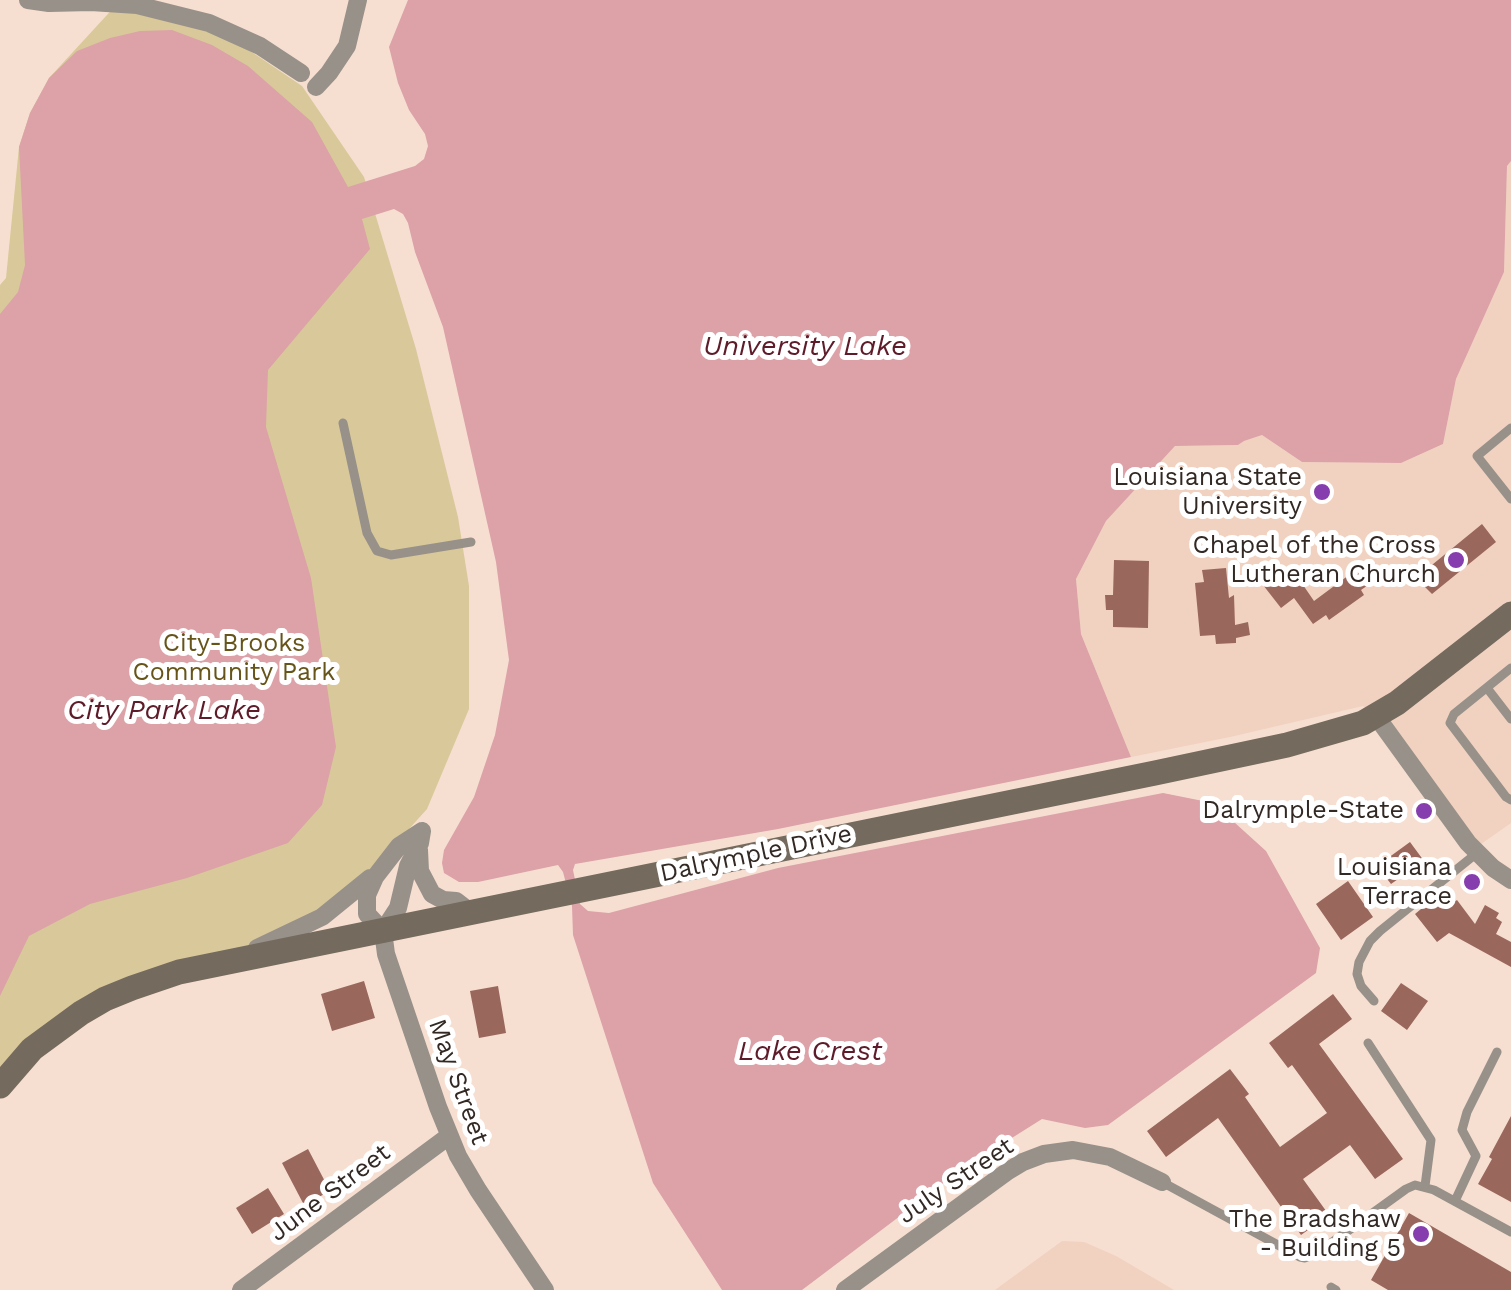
<!DOCTYPE html>
<html>
<head>
<meta charset="utf-8">
<style>
	body { margin:0 }
	canvas { display:block; background:#f6ded0 }
</style>
</head>
<body>
<canvas width="1511" height="1290"></canvas>
<script>
const g = document.querySelector('canvas').getContext('2d');
g.lineJoin = 'round';
function paint(path, color) {
  g.fillStyle = color;
  g.fill(path, 'evenodd');
}
function poly(rows) {
  const path = new Path2D();
  for (const r of rows) {
    path.moveTo(r[0], r[1]);
    for (let i = 2; i < r.length; i += 2) path.lineTo(r[i], r[i + 1]);
  }
  return path;
}
function stroke(path, color, width, dash) {
  g.strokeStyle = color;
  g.lineWidth = width;
  g.lineCap = dash ? 'butt' : 'round';
  g.setLineDash(dash || []);
  g.stroke(path);
}
function drawText(font, color, halo, rows, align = 'center') {
  g.font = font + ' "Work Sans",sans-serif';
  g.lineWidth = 10;
  g.setLineDash([]);
  g.textBaseline = 'middle';
  g.strokeStyle = halo;
  g.fillStyle = color;
  for (const [text, x, y, turn = 0] of rows) {
    g.save();
    g.translate(x, y);
    g.rotate((+turn || 0) * Math.PI / 180);
    g.textAlign = isNaN(turn) ? turn : align;
    if (halo) g.strokeText(text, 0, 0);
    g.fillText(text, 0, 0);
    g.restore();
  }
}
paint(poly([
	[1511,161,1511,823,1481,844,1467,829,1401,737,1363,706,1230,737,1131,757,1081,634,1076,579,1106,521,1175,446,1238,445,1244,441,1262,435,1302,462,1401,463,1443,444,1456,379,1504,272,1507,166],
	[1062,1241,1084,1242,1116,1256,1174,1290,995,1290]
]), '#f1d2c0');
paint(poly([
	[118,3,209,23,302,86,364,177,416,349,458,517,469,586,469,709,427,809,345,900,236,960,120,993,0,1087,0,285,6,278,19,147,30,113,49,78]
]), '#d9c99a');
paint(poly([
	[408,0,1511,0,1511,161,1507,166,1504,272,1456,379,1443,444,1401,463,1302,462,1262,435,1244,441,1238,445,1175,446,1106,521,1076,579,1081,634,1131,757,778,829,575,864,573,870,580,904,588,911,609,913,778,868,1163,793,1213,803,1266,851,1320,948,1316,973,1108,1125,1085,1128,1042,1119,961,1170,802,1290,722,1290,653,1183,573,935,572,906,563,872,558,865,478,882,459,882,444,873,442,863,444,850,474,797,495,735,509,660,496,562,443,327,415,252,408,223,403,214,394,209,362,219,370,249,268,370,266,427,311,578,336,747,322,805,288,843,187,878,90,904,29,936,0,996,0,314,18,292,25,265,19,147,30,113,49,78,77,51,110,38,140,31,172,30,212,45,248,66,312,122,348,187,415,166,424,159,428,146,425,134,409,110,398,83,389,47]
]), '#dca2a8');
paint(poly([
	[1482,524,1496,542,1432,594,1416,578],
	[1114,560,1149,561,1148,628,1113,627,1113,610,1106,610,1105,595,1113,595],
	[1290,566,1314,601,1349,575,1352,578,1362,571,1371,583,1361,590,1364,595,1329,620,1326,615,1313,624,1294,598,1281,608,1256,576,1267,567,1275,577],
	[1226,568,1229,598,1234,595,1235,625,1248,622,1250,635,1236,638,1236,643,1216,644,1215,635,1200,636,1195,583,1204,582,1202,570],
	[1410,842,1424,861,1391,884,1377,866],
	[1348,881,1373,917,1341,940,1316,904],
	[1438,895,1447,907,1457,900,1475,924,1485,905,1499,913,1496,918,1502,922,1496,934,1511,942,1511,967,1449,933,1437,942,1415,914],
	[364,981,375,1018,332,1031,321,994],
	[1401,983,1428,1001,1407,1030,1381,1011],
	[498,986,506,1033,479,1038,470,991],
	[1333,994,1352,1019,1319,1044,1403,1159,1375,1179,1350,1145,1303,1179,1329,1215,1301,1235,1218,1118,1166,1157,1147,1131,1230,1069,1249,1094,1245,1097,1280,1147,1327,1113,1292,1065,1288,1068,1269,1043],
	[1511,1116,1511,1202,1478,1184,1492,1159,1489,1157],
	[308,1149,330,1191,304,1205,282,1163],
	[268,1188,284,1214,252,1234,236,1208],
	[1409,1213,1511,1272,1511,1290,1388,1290,1371,1280]
]), '#9a675d');
stroke(poly([
	[343,423,367,533,377,551,391,555,471,542],
	[1511,428,1477,456,1511,499],
	[1511,668,1454,714,1450,723,1506,797,1511,800],
	[1487,688,1511,719],
	[1374,1001,1361,986,1357,974,1359,962,1370,941,1380,931,1477,853],
	[1368,1043,1431,1140,1425,1186],
	[1162,1182,1300,1257,1305,1258,1320,1251,1406,1189,1415,1185,1434,1190,1511,1232],
	[1455,1201,1476,1156,1462,1130,1467,1112,1497,1052],
	[1331,1287,1336,1290]
]), '#989189', 9);
stroke(poly([
	[28,0,49,3,91,2,137,5,209,23,260,46,301,73],
	[316,87,329,73,347,46,358,0],
	[1376,716,1468,843,1493,868,1511,880],
	[422,831,399,846,375,877,367,895,367,914,383,931,386,954,438,1107,458,1156,478,1190,545,1290],
	[419,850,420,871,432,894,443,900,456,901,473,914],
	[383,931,398,908,408,866,420,843,422,831],
	[257,948,322,917,370,878],
	[241,1290,449,1136],
	[845,1290,1008,1171,1023,1162,1044,1154,1073,1150,1110,1157,1162,1182]
]), '#989189', 18);
stroke(poly([
	[0,1086,32,1049,81,1013,105,999,132,988,179,972,1155,773,1287,745,1363,723,1397,703,1511,614]
]), '#746a5e', 25);
for (const [x, y, r, color] of [
	[1322,492,10,"#863dae"],
	[1456,560,10,"#863dae"],
	[1424,811,10,"#863dae"],
	[1472,882,10,"#863dae"],
	[1421,1234,10,"#863dae"]
]) {
  const dot = new Path2D();
  dot.arc(x, y, r, 0, 2 * Math.PI);
  g.fillStyle = color;
  g.fill(dot);
  stroke(dot, '#fff', 4);
}
drawText('25px', '#322924', '#fff', [
	["Louisiana State",1302,478],
	["University",1302,507],
	["Chapel of the Cross",1436,546],
	["Lutheran Church",1436,575],
	["Dalrymple-State",1404,811],
	["Louisiana",1452,868],
	["Terrace",1452,897],
	["The Bradshaw",1401,1220],
	["- Building 5",1401,1249]
], 'right');
drawText('25px', '#665419', '#fff', [
	["City-Brooks",234,644],
	["Community Park",234,673]
]);
drawText('25px', '#322924', '#fff', [
	["Dalrymple Drive",756,854,-12],
	["May Street",458,1082,70],
	["July Street",956,1181,-34],
	["June Street",330,1193,-37]
]);
drawText('italic 28px', '#5e1b29', '#fff', [
	["University Lake",805,347],
	["City Park Lake",164,711],
	["Lake Crest",810,1052]
]);
</script>
</body>
</html>
